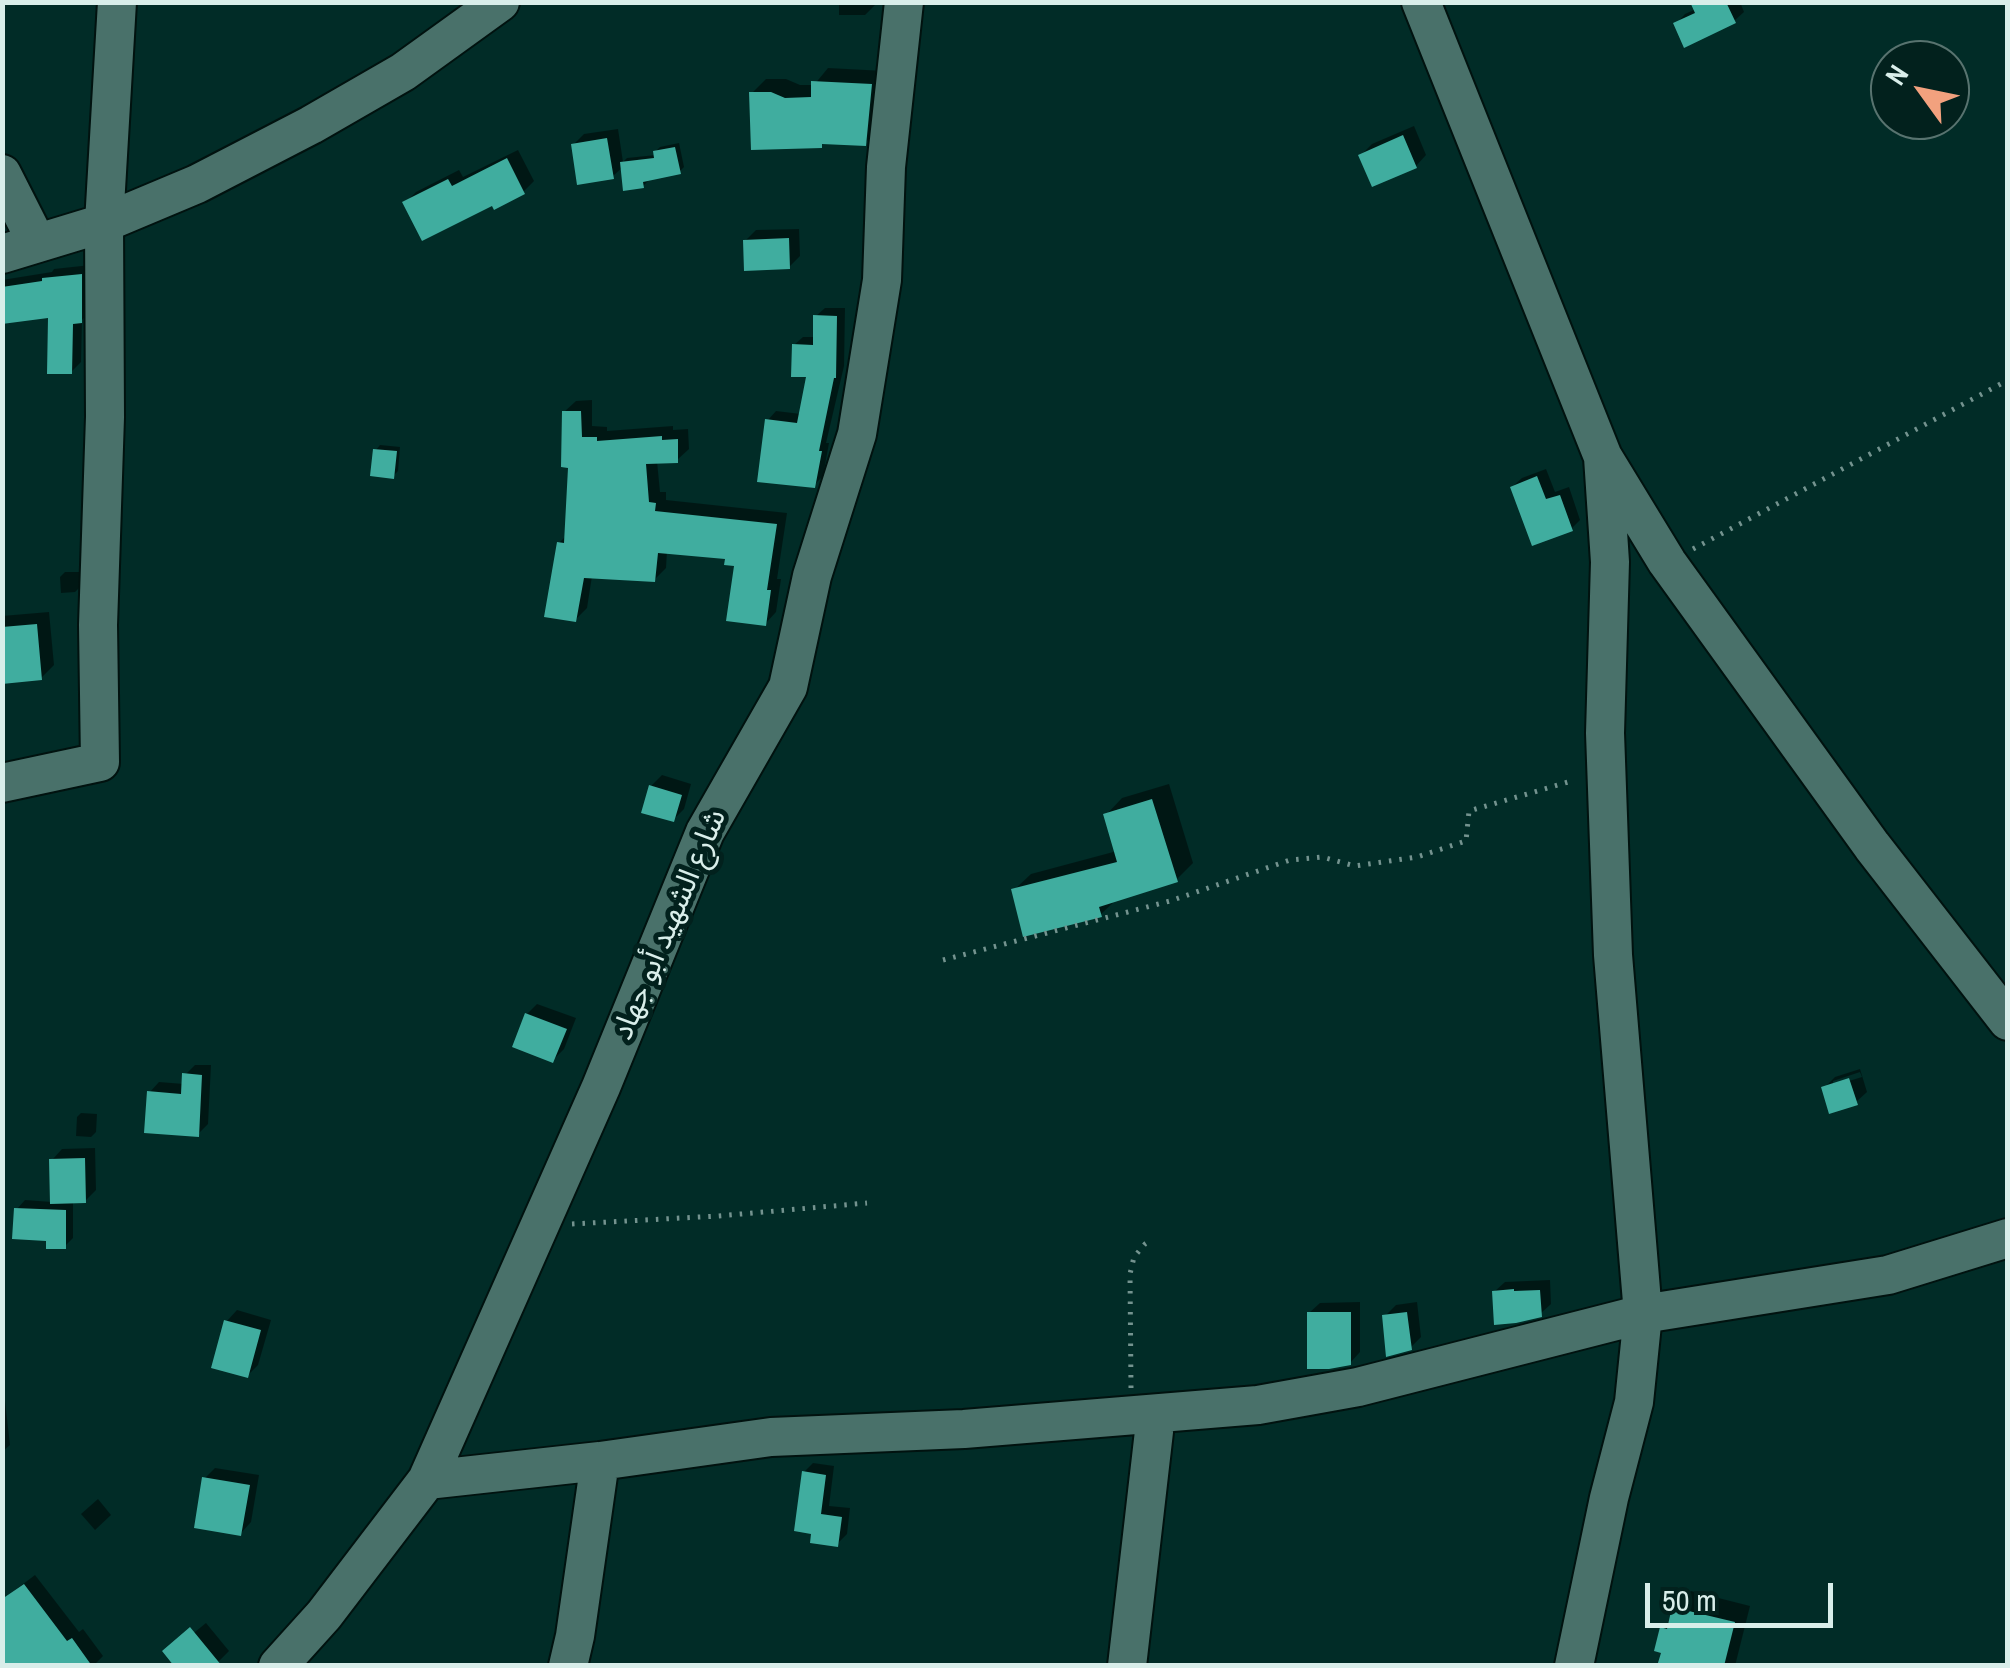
<!DOCTYPE html>
<html>
<head>
<meta charset="utf-8">
<style>
	body { margin:0 }
	#map { position:relative; width:2010px; height:1668px; overflow:hidden; background:#012c27; font-family:"Archivo Narrow",sans-serif }
	canvas { display:block }
	.frame { position:absolute; inset:0; border:5px solid #d9eeea; pointer-events:none }
	.north { position:absolute; left:1870px; top:40px; width:100px; height:100px; box-sizing:border-box; background:#02211d; border:2px solid #58736f; border-radius:50%; rotate:303deg; font-size:28px; font-weight:700; line-height:40px; text-align:center; color:#d9eeea }
	.north::after { content:''; display:block; margin:auto; width:35px; height:45px; background:#f2a17e; clip-path:polygon(50% 0,100% 100%,50% 72%,0 100%) }
	.scale { position:absolute; left:1645px; top:1583px; width:188px; height:45px; box-sizing:border-box; border:5px solid #d9eeea; border-top:0; padding-left:12px; font-size:30px; line-height:35px; white-space:nowrap; color:#d9eeea; -webkit-text-stroke:8px #02211d; paint-order:stroke }
</style>
</head>
<body>
<div id="map">
<canvas width="2010" height="1668"></canvas>
<div class="frame"></div>
<div class="north">N</div>
<div class="scale">50 m</div>
</div>
<script>
const g = document.querySelector('canvas').getContext('2d');
g.lineJoin = 'round';
function paint(path, color) {
  g.fillStyle = color;
  g.fill(path, 'evenodd');
}
function poly(rows) {
  const path = new Path2D();
  for (const r of rows) {
    path.moveTo(r[0], r[1]);
    for (let i = 2; i < r.length; i += 2) path.lineTo(r[i], r[i + 1]);
  }
  return path;
}
function stroke(path, color, width, dash) {
  g.strokeStyle = color;
  g.lineWidth = width;
  g.lineCap = dash ? 'butt' : 'round';
  g.setLineDash(dash || []);
  g.stroke(path);
}
function drawText(font, color, halo, rows, align = 'center') {
  g.font = font + ' "Archivo Narrow","Noto Sans Arabic",sans-serif';
  g.lineWidth = 10;
  g.setLineDash([]);
  g.textBaseline = 'middle';
  g.strokeStyle = halo;
  g.fillStyle = color;
  for (const [text, x, y, turn = 0] of rows) {
    g.save();
    g.translate(x, y);
    g.rotate((+turn || 0) * Math.PI / 180);
    g.textAlign = isNaN(turn) ? turn : align;
    if (halo) g.strokeText(text, 0, 0);
    g.fillText(text, 0, 0);
    g.restore();
  }
}
paint(poly([
	[839,2,876,2,876,4,865,15,839,15],
	[1693,2,1740,2,1744,12,1734,21,1676,24,1685,14,1696,9],
	[828,68,885,71,879,129,865,143,824,142,821,145,752,93,766,79,786,79,800,85,814,85],
	[1414,126,1426,155,1416,166,1361,155,1372,144],
	[618,129,623,162,627,158,656,155,655,152,660,147,679,143,684,167,680,171,648,181,643,186,623,167,613,176,573,145,584,134],
	[518,150,534,181,523,192,493,202,405,203,416,192,459,170,463,177],
	[799,229,800,256,789,267,745,241,756,230],
	[91,265,91,310,82,320,81,362,71,372,51,315,2,322,2,280,52,272,54,269],
	[825,308,845,308,844,366,826,443,829,443,823,476,814,485,768,420,776,411,801,414,810,375,794,345,803,337,815,337,816,316],
	[592,400,592,426,607,427,607,431,673,426,673,430,688,429,689,449,677,460,657,461,660,492,666,492,666,500,787,513,777,579,781,579,776,612,765,624,737,564,728,557,667,551,666,568,654,580,592,576,587,608,576,619,559,543,567,535,570,465,564,412,576,401],
	[380,445,400,447,398,471,393,476,376,450],
	[1546,469,1555,492,1569,487,1580,520,1571,529,1512,487,1522,478],
	[65,572,81,572,80,587,75,592,61,593,60,577],
	[49,612,54,665,41,678,2,681,2,616],
	[662,775,691,784,684,809,673,820,651,786],
	[1169,784,1193,863,1176,880,1117,899,1100,915,1014,890,1031,874,1117,851,1106,815,1122,798],
	[537,1004,576,1018,564,1049,553,1060,527,1014],
	[195,1065,211,1065,208,1124,198,1134,149,1093,159,1082,184,1084,185,1075],
	[1860,1069,1867,1092,1856,1102,1824,1088,1835,1077],
	[1860,1072,1862,1077,1833,1086,1833,1081],
	[81,1113,97,1114,96,1132,91,1137,76,1136,77,1117],
	[95,1148,96,1190,85,1201,73,1201,73,1238,65,1246,49,1239,17,1209,25,1200,52,1202,52,1160,62,1149],
	[1550,1280,1551,1304,1540,1314,1494,1292,1505,1282],
	[1360,1302,1360,1352,1350,1363,1309,1313,1320,1303],
	[1417,1302,1421,1337,1410,1348,1385,1316,1396,1305],
	[237,1310,271,1320,258,1365,247,1376,227,1321],
	[2,1375,10,1445,2,1452],
	[813,1463,834,1466,829,1506,850,1508,847,1534,837,1544,814,1531,804,1472],
	[215,1468,259,1475,251,1522,241,1533,204,1479],
	[98,1499,111,1515,95,1530,81,1514],
	[35,1575,79,1632,83,1629,103,1656,93,1666,22,1666,2,1600],
	[1691,1591,1750,1606,1735,1666,1660,1666,1664,1651,1662,1628,1672,1619,1674,1608],
	[206,1623,229,1651,214,1666,179,1645]
]), '#0007');
paint(poly([
	[1690,2,1726,2,1736,23,1684,48,1673,23,1695,13],
	[811,81,872,84,866,146,822,144,822,148,751,150,749,92,771,92,785,98,811,97],
	[1403,135,1417,168,1372,187,1358,155],
	[607,138,614,179,577,185,571,144],
	[675,147,681,174,643,182,644,188,623,191,620,162,654,158,653,151],
	[507,158,525,194,494,210,492,206,422,241,402,202,448,179,452,186],
	[789,238,790,269,744,271,743,240],
	[82,274,82,323,73,324,72,374,47,374,48,318,2,324,2,287,42,281,42,278],
	[813,315,837,316,836,378,834,378,819,451,822,451,815,488,757,482,765,419,797,423,806,377,791,377,792,344,813,345],
	[562,411,581,411,582,437,597,437,597,441,662,436,662,440,678,439,678,463,646,464,649,502,656,503,655,511,777,524,767,590,771,590,766,626,726,621,734,566,724,565,725,559,658,553,655,582,584,578,576,622,544,617,557,542,564,543,568,468,561,467],
	[373,449,397,451,394,479,370,476],
	[1537,476,1546,499,1560,495,1573,531,1532,546,1510,487],
	[37,624,42,680,2,684,2,627],
	[649,785,682,795,674,822,641,813],
	[1152,799,1178,882,1099,907,1102,917,1023,937,1011,889,1117,862,1103,814],
	[525,1013,567,1029,553,1063,512,1047],
	[182,1073,202,1075,199,1137,144,1133,147,1091,181,1094],
	[1849,1078,1858,1105,1829,1114,1821,1087],
	[85,1158,86,1203,50,1204,49,1159],
	[14,1208,66,1210,66,1249,46,1249,46,1241,12,1239],
	[1514,1289,1514,1291,1540,1290,1542,1317,1516,1323,1494,1325,1492,1291],
	[1307,1312,1351,1312,1351,1365,1329,1369,1307,1369],
	[1407,1312,1412,1350,1386,1357,1382,1315],
	[224,1320,261,1330,248,1378,211,1368],
	[802,1471,826,1475,821,1514,842,1517,838,1547,810,1543,811,1534,794,1531],
	[202,1477,250,1485,241,1536,194,1528],
	[24,1584,67,1641,72,1638,92,1666,2,1666,2,1599],
	[1672,1607,1735,1622,1724,1666,1657,1666,1661,1653,1654,1651,1660,1627,1667,1629],
	[190,1627,222,1666,174,1666,162,1651]
]), '#40ad9f');
const minor = poly([
	[1421,2,1603,457,1667,562,1872,846,2008,1021],
	[2,174,37,243],
	[2,254,104,223,197,184,311,125,403,72,500,2],
	[2,783,100,762,98,625,105,417,104,223,117,2],
	[427,1480,600,1461,771,1437,964,1429,1258,1405,1358,1387,1643,1314,1888,1275,2008,1238],
	[278,1666,324,1615,427,1480,601,1087,705,832,788,687,812,576,857,434,882,280,886,167,904,2],
	[568,1666,575,1636,600,1461],
	[1127,1666,1156,1414],
	[1574,1666,1609,1498,1634,1402,1643,1314,1613,955,1605,733,1610,562,1603,457]
]);
stroke(minor, '#01120f', 42);
stroke(poly([
	[1693,549,2008,380],
	[943,960,1170,901,1290,860,1322,857,1355,866,1417,857,1466,841,1469,811,1575,780],
	[572,1224,718,1216,867,1203],
	[1131,1388,1130,1274,1134,1257,1145,1244,1151,1240]
]), '#74938f', 5, [2.5, 8]);
stroke(minor, '#49716a', 38);
drawText('30px', '#d9eeea', '#02211d', [
	["شارع الشهيد أبو جهاد",670,925,-67]
]);
</script>
</body>
</html>
